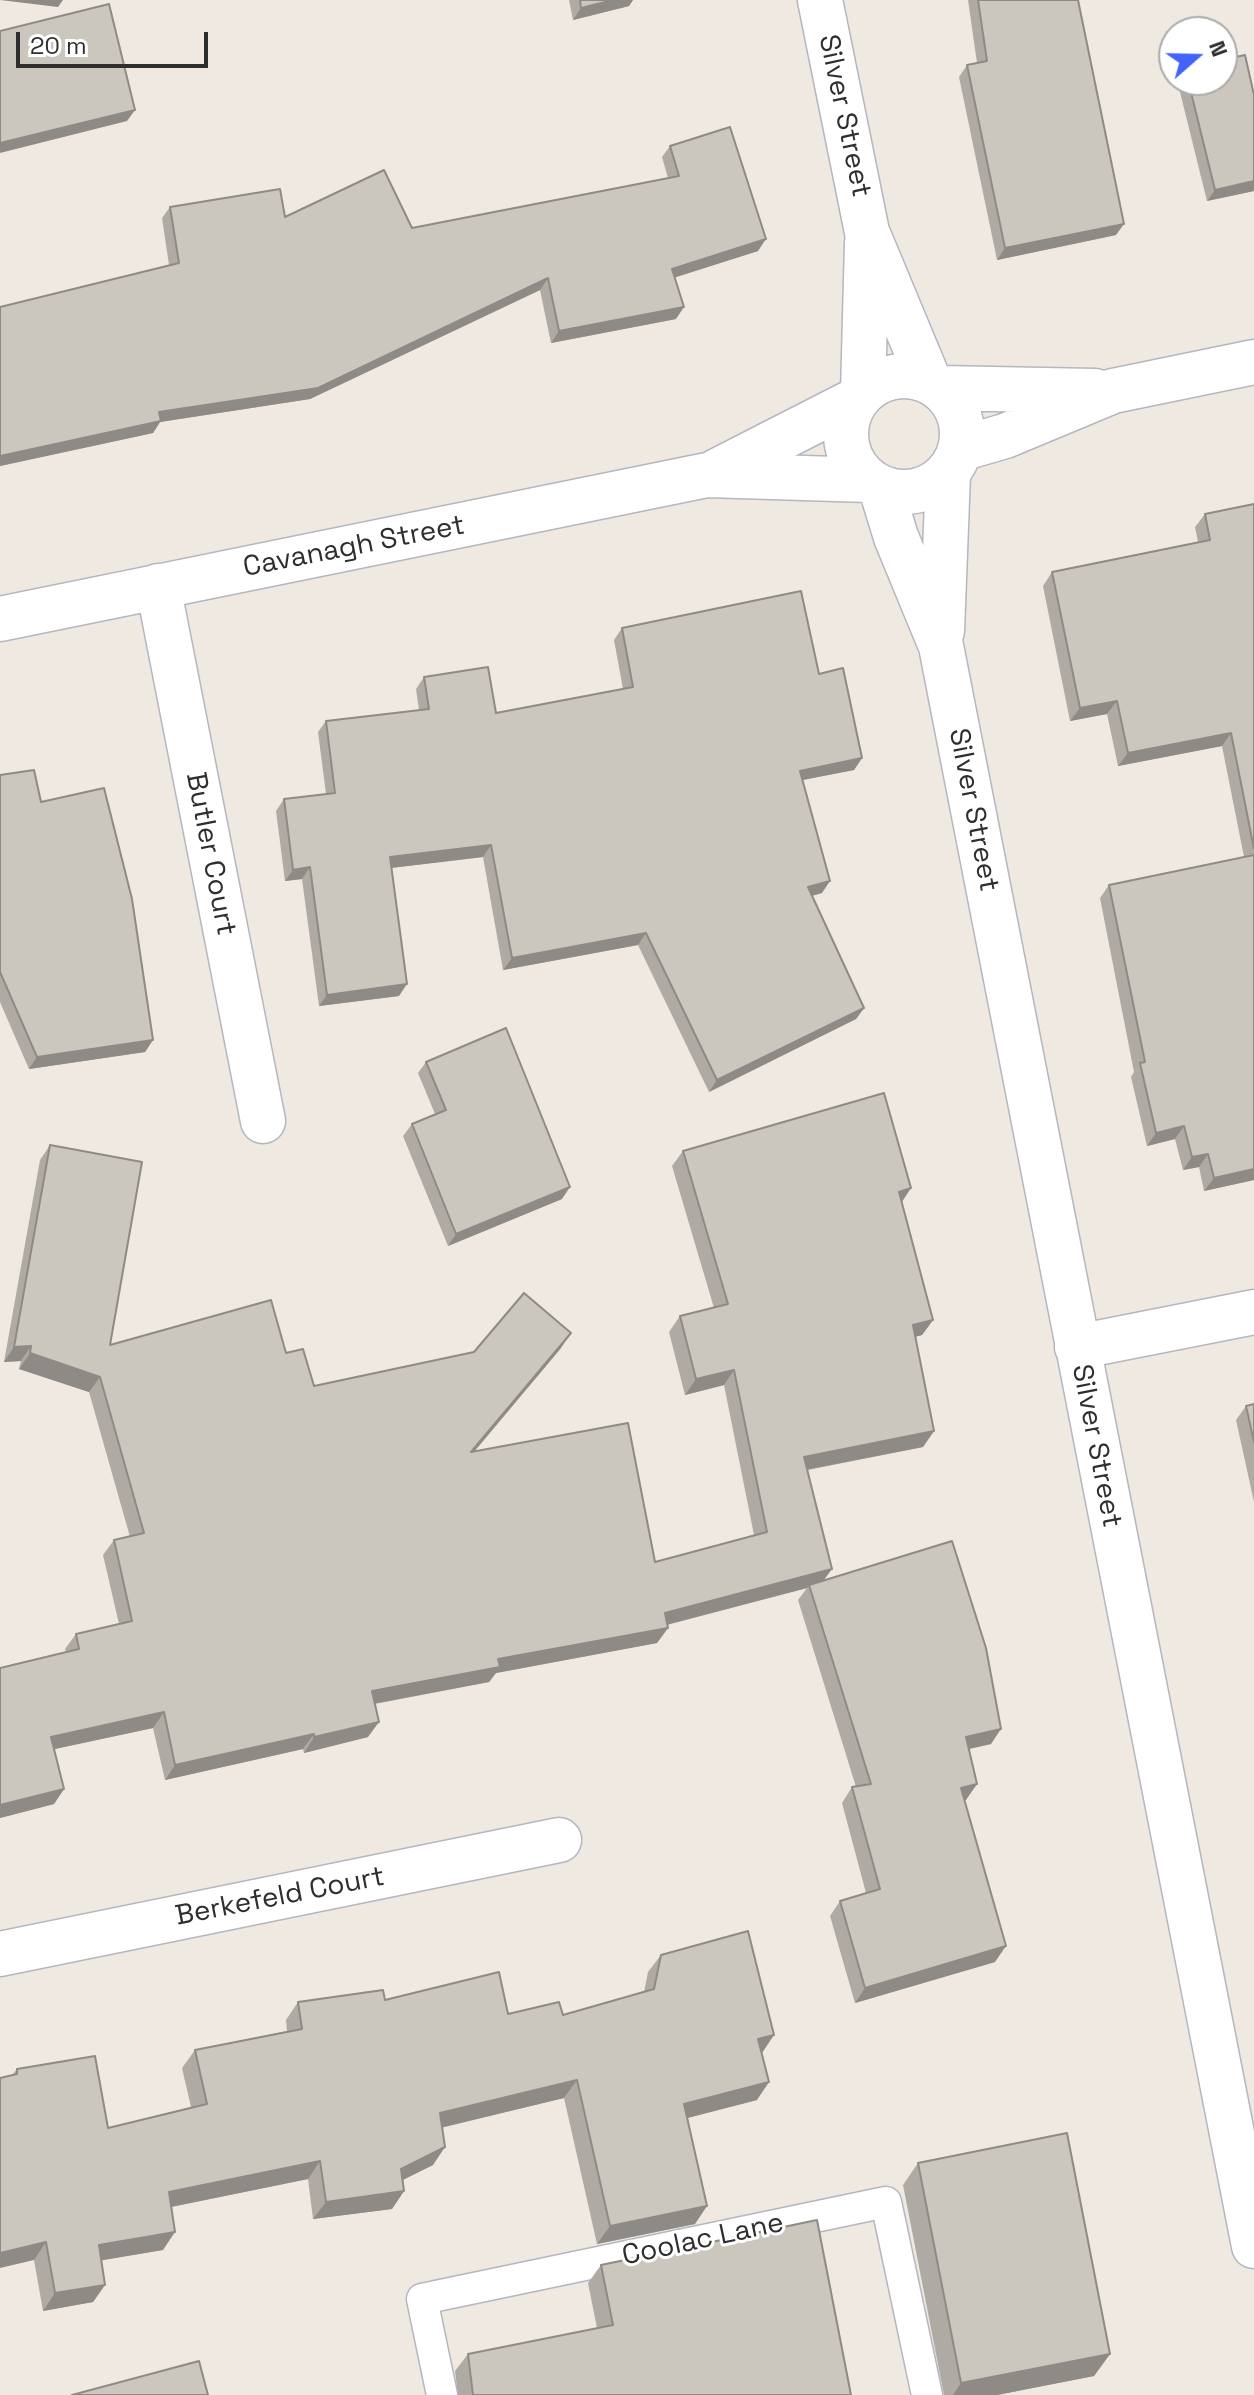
<!DOCTYPE html>
<html>
<head>
<meta charset="utf-8">
<style>
	body { margin:0 }
	#map { position:relative; width:1254px; height:2395px; overflow:hidden; background:#efe9e1; font-family:"Space Grotesk",sans-serif }
	canvas { display:block }
	.north { position:absolute; left:1158px; top:16px; width:80px; height:80px; box-sizing:border-box; background:#fff; border:2px solid #ababab; border-radius:50%; rotate:70deg; font-size:22px; font-weight:700; line-height:32px; text-align:center; color:#2e2e2e }
	.north::after { content:''; display:block; margin:auto; width:28px; height:36px; background:#4264fb; clip-path:polygon(50% 0,100% 100%,50% 72%,0 100%) }
	.scale { position:absolute; left:16px; top:32px; width:192px; height:36px; box-sizing:border-box; border:4px solid #2e2e2e; border-top:0; padding-left:10px; font-size:24px; line-height:28px; white-space:nowrap; color:#2e2e2e; -webkit-text-stroke:6px #fff; paint-order:stroke }
</style>
</head>
<body>
<div id="map">
<canvas width="1254" height="2395"></canvas>
<div class="north">N</div>
<div class="scale">20 m</div>
</div>
<script>
const g = document.querySelector('canvas').getContext('2d');
g.lineJoin = 'round';
function poly(rows) {
  const path = new Path2D();
  for (const r of rows) {
    if (r.length === 3) {
      path.moveTo(r[0] + r[2], r[1]);
      path.arc(r[0], r[1], r[2], 0, 2 * Math.PI);
      continue;
    }
    path.moveTo(r[0], r[1]);
    for (let i = 2; i < r.length; i += 2) path.lineTo(r[i], r[i + 1]);
  }
  return path;
}
function stroke(path, color, width, dash) {
  g.strokeStyle = color;
  g.lineWidth = width;
  g.lineCap = dash ? 'butt' : 'round';
  g.setLineDash(dash || []);
  g.stroke(path);
}
function paint(path, color) {
  g.fillStyle = color;
  g.fill(path, 'evenodd');
}
function drawText(font, color, halo, rows, align = 'center') {
  g.font = font + ' "Space Grotesk",sans-serif';
  g.lineWidth = 6;
  g.setLineDash([]);
  g.textBaseline = 'middle';
  g.strokeStyle = halo;
  g.fillStyle = color;
  for (const [text, x, y, turn = 0] of rows) {
    g.save();
    g.translate(x, y);
    g.rotate((+turn || 0) * Math.PI / 180);
    g.textAlign = isNaN(turn) ? turn : align;
    if (halo) g.strokeText(text, 0, 0);
    g.fillText(text, 0, 0);
    g.restore();
  }
}
const lane = poly([
	[442,2395,422,2299,886,2202,927,2395]
]);
const street = poly([
	[820,0,867,232,929,381],
	[904,434,58],
	[940,388,1095,391],
	[863,393,867,242],
	[960,449,1005,436,1113,391,1254,362],
	[717,471,856,400],
	[881,488,896,537,941,646,1254,2246],
	[158,586,263,1121],
	[0,619,707,475,869,480],
	[942,631,948,474],
	[1077,1347,1254,1312],
	[0,1954,559,1840]
]);
stroke(lane, '#b4b7c1', 33);
stroke(street, '#b4b7c1', 47);
stroke(lane, '#fff', 30);
stroke(street, '#fff', 44);
paint(poly([
	[569,0,633,0,629,6,573,20],
	[968,0,1078,0,1116,235,997,260,959,77,967,65,977,63],
	[1177,80,1222,80,1254,191,1207,201],
	[670,146,758,251,675,277,676,319,551,343,540,290,310,399,160,422,153,433,0,466,0,307,169,265,162,218,170,207,412,228,668,178,662,157],
	[1254,504,1254,1180,1204,1191,1199,1167,1183,1170,1175,1139,1147,1146,1131,1077,1134,1072,1100,898,1109,885,1244,857,1222,746,1118,766,1107,714,1070,721,1043,586,1052,572,1198,542,1195,527,1205,514],
	[622,628,819,674,862,758,854,770,803,780,822,893,812,896,864,1008,856,1019,709,1092,638,945,503,970,483,857,391,868,399,996,319,1006,302,879,285,881,276,811,284,799,326,794,318,732,326,721,419,710,416,689,424,677,496,713,623,689,614,640],
	[0,775,41,802,153,1040,145,1052,29,1069,0,1002],
	[426,1062,562,1199,448,1246,403,1136,412,1124,435,1114,418,1073],
	[50,1145,110,1345,286,1353,314,1386,561,1348,474,1452,655,1562,754,1535,724,1385,685,1395,669,1332,680,1316,714,1308,672,1166,683,1151,911,1188,902,1202,933,1320,922,1335,915,1337,934,1431,923,1447,808,1470,823,1580,991,1744,969,1749,977,1784,965,1800,995,1962,855,2003,830,1916,840,1901,866,1893,842,1803,852,1787,856,1787,798,1600,807,1588,667,1625,668,1628,657,1643,496,1673,489,1682,375,1704,368,1737,304,1753,303,1749,165,1780,153,1728,54,1749,64,1789,54,1804,0,1818,66,1652,65,1649,76,1634,119,1624,103,1555,114,1540,130,1537,89,1392,19,1369,21,1361,4,1362,40,1160],
	[1254,1404,1254,1502,1236,1420,1246,1406],
	[661,1955,761,2053,757,2100,687,2118,695,2224,597,2244,564,2098,442,2127,433,2165,403,2180,404,2191,392,2209,313,2219,308,2179,171,2207,163,2250,101,2260,105,2285,93,2302,43,2311,34,2260,12,2075,17,2069,108,2128,191,2107,182,2068,195,2050,287,2031,286,2020,298,2002,385,2000,508,2014,563,2015,644,1992,648,1972],
	[918,2163,1110,2354,1094,2376,997,2395,944,2395,903,2185],
	[601,2265,851,2395,458,2395,455,2371,468,2354,597,2328,588,2283]
]), '#afaba4');
paint(poly([
	[0,0,63,0,58,7],
	[613,0,633,0,629,6,573,20,581,8],
	[135,110,127,121,0,153,0,143],
	[1254,181,1254,191,1207,201,1215,190],
	[1124,224,1116,235,997,260,1005,248],
	[766,239,758,251,664,281,672,269],
	[548,278,540,290,310,399,160,422,153,433,0,466,0,456,159,412],
	[684,307,676,319,551,343,559,331],
	[1117,701,1107,714,1070,721,1080,708],
	[1231,733,1222,746,1118,766,1128,753],
	[862,758,854,770,792,782,800,771],
	[491,845,483,857,382,869,390,857],
	[310,867,302,879,285,881,293,870],
	[830,881,822,893,800,899,808,887],
	[646,933,638,945,503,970,512,958],
	[407,984,399,996,319,1006,327,995],
	[864,1008,856,1019,709,1092,717,1080],
	[153,1040,145,1052,29,1069,37,1057],
	[1184,1126,1175,1139,1147,1146,1156,1133],
	[1208,1154,1199,1167,1183,1170,1192,1157],
	[1254,1169,1254,1180,1204,1191,1214,1178],
	[570,1187,562,1199,448,1246,456,1234],
	[911,1188,900,1204,899,1192],
	[933,1320,922,1335,902,1340,913,1325],
	[571,1333,561,1348,461,1467,471,1452],
	[31,1346,21,1361,4,1362,14,1347],
	[30,1353,100,1377,89,1392,19,1369],
	[734,1370,724,1385,685,1395,696,1379],
	[934,1431,923,1447,794,1472,804,1457],
	[832,1569,821,1584,809,1585,807,1588,654,1628,665,1613],
	[668,1628,657,1643,496,1673,489,1682,361,1706,372,1691,498,1659],
	[164,1712,153,1728,41,1752,51,1737],
	[379,1722,368,1737,304,1753,314,1737],
	[1001,1729,991,1744,955,1752,966,1737],
	[314,1734,303,1749,165,1780,175,1765],
	[977,1784,966,1800,951,1803,961,1788],
	[64,1789,54,1804,0,1818,0,1805],
	[1006,1946,995,1962,855,2003,865,1988],
	[774,2035,762,2053,758,2039],
	[577,2080,564,2098,428,2131,440,2113],
	[769,2082,757,2100,672,2122,684,2104],
	[445,2147,433,2165,388,2187,401,2169],
	[320,2161,308,2179,156,2210,169,2192],
	[404,2191,392,2209,313,2219,326,2202],
	[707,2206,695,2224,597,2244,610,2226],
	[175,2232,163,2250,86,2263,99,2245],
	[46,2242,34,2260,0,2268,0,2253],
	[105,2285,93,2302,43,2311,55,2293],
	[1110,2354,1094,2376,997,2395,953,2395,961,2383]
]), '#8e8b86');
const building = poly([
	[580,0,613,0,581,8,580,0],
	[978,0,1078,0,1124,224,1005,248,967,65,987,61,978,0],
	[109,4,135,110,0,143,0,31,109,4],
	[1245,55,1254,95,1254,181,1215,190,1188,80,1222,80,1222,60,1245,55],
	[730,127,766,239,672,269,684,307,559,331,548,278,318,388,159,412,161,421,0,456,0,307,179,263,170,207,280,189,285,217,384,170,412,228,679,176,670,146,730,127],
	[1254,504,1254,849,1231,733,1128,753,1117,701,1080,708,1052,572,1210,540,1205,514,1254,504],
	[801,591,819,674,843,668,862,758,800,771,830,881,808,887,864,1008,717,1080,646,933,512,958,491,845,390,857,407,984,327,995,310,867,293,870,284,799,335,793,326,721,429,709,424,677,488,667,496,713,633,687,622,628,801,591],
	[34,770,41,802,104,788,132,899,153,1040,37,1057,0,972,0,775,34,770],
	[1254,855,1254,1169,1214,1178,1208,1154,1192,1157,1184,1126,1156,1133,1140,1063,1145,1062,1109,885,1254,855],
	[506,1028,570,1187,456,1234,412,1124,446,1110,426,1062,506,1028],
	[884,1093,911,1188,899,1192,933,1320,913,1325,934,1431,804,1457,832,1569,665,1613,668,1628,498,1659,500,1667,372,1691,379,1722,314,1737,314,1734,175,1765,164,1712,51,1737,64,1789,0,1805,0,1668,79,1649,76,1634,132,1621,114,1540,144,1533,100,1377,30,1353,31,1346,14,1347,50,1145,142,1162,110,1345,271,1300,286,1353,303,1349,314,1386,474,1352,524,1293,571,1333,471,1452,628,1423,655,1562,767,1532,734,1370,696,1379,680,1316,728,1304,683,1151,884,1093],
	[1254,1404,1254,1442,1246,1406,1254,1404],
	[952,1541,986,1648,1001,1729,966,1737,977,1784,961,1788,1006,1946,865,1988,840,1901,880,1889,852,1787,871,1784,809,1585,952,1541],
	[748,1931,774,2035,758,2039,769,2082,684,2104,707,2206,610,2226,577,2080,440,2113,445,2147,401,2169,404,2191,326,2202,320,2161,169,2192,175,2232,99,2245,105,2285,55,2293,46,2242,0,2253,0,2078,17,2074,17,2069,95,2056,108,2128,207,2104,195,2050,302,2029,298,2002,383,1990,385,2000,499,1972,508,2014,559,2002,563,2015,654,1989,661,1955,748,1931],
	[1067,2133,1110,2354,961,2383,918,2163,1067,2133],
	[817,2220,851,2395,473,2395,468,2354,613,2325,601,2265,817,2220],
	[199,2361,208,2395,72,2395,199,2361]
]);
paint(building, '#cbc7bf');
stroke(building, '#8e8b86', 2);
drawText('28px', '#2e2e2e', '#fff', [
	["Silver Street",844,116,78],
	["Cavanagh Street",354,547,-11],
	["Silver Street",973,810,79],
	["Butler Court",210,854,79],
	["Silver Street",1096,1446,79],
	["Berkefeld Court",280,1897,-11],
	["Coolac Lane",703,2240,-12]
]);
</script>
</body>
</html>
